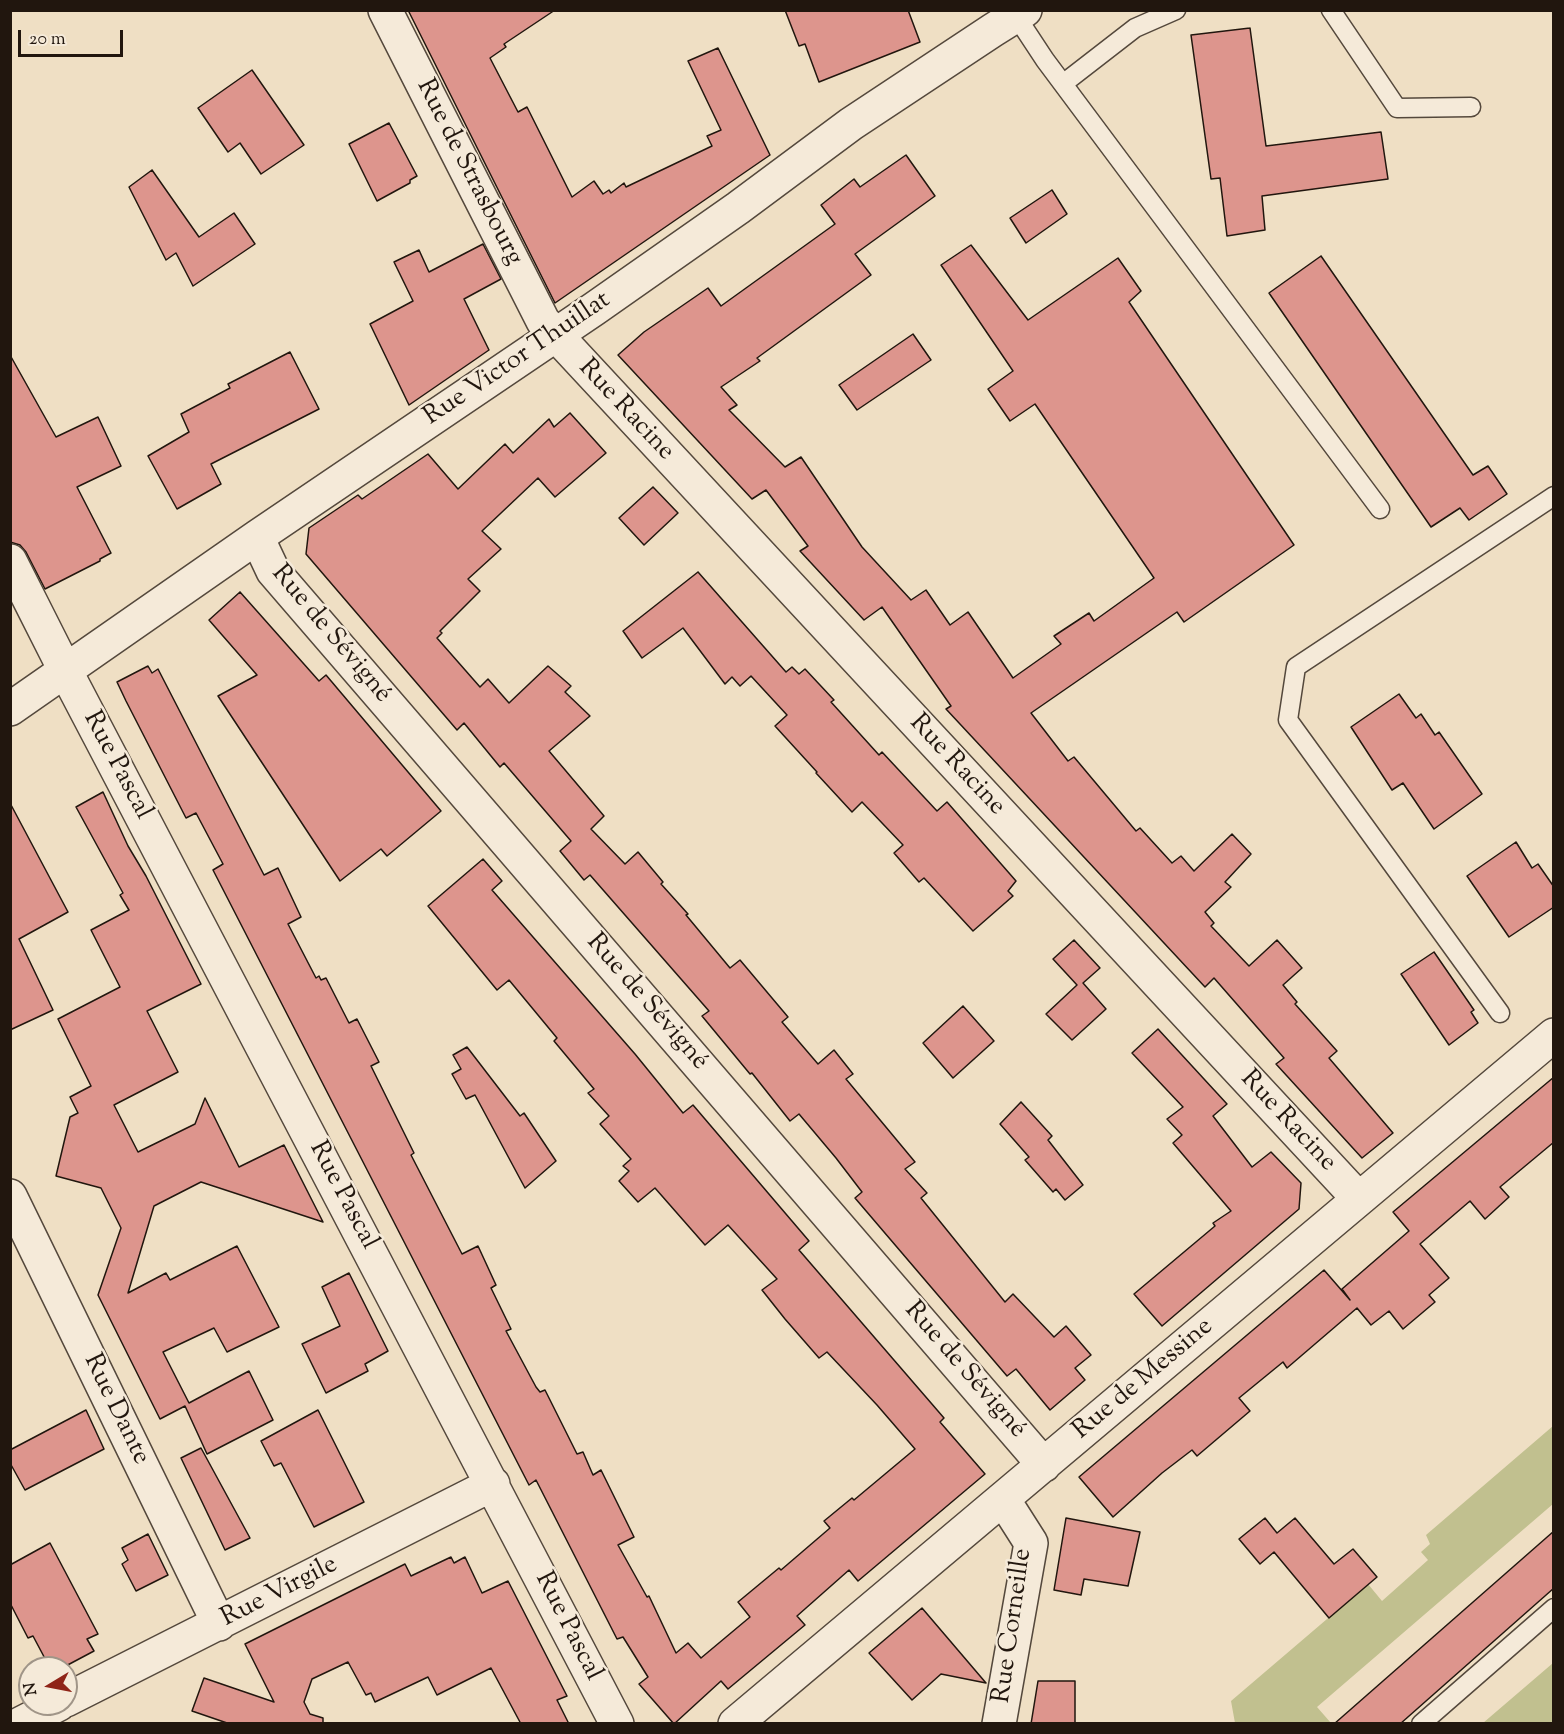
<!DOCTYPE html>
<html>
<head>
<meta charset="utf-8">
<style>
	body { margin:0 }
	#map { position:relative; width:1564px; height:1734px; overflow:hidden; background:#efdfc4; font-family:"Sorts Mill Goudy",serif }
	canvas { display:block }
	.frame { position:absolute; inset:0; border:12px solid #21160e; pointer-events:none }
	.north { position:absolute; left:18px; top:1656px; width:60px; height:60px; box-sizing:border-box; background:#f5ead9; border:2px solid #a09588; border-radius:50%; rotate:260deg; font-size:16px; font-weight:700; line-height:24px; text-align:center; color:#21160e }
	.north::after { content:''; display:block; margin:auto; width:21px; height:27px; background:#8f2418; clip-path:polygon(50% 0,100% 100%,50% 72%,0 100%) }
	.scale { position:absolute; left:18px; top:30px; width:105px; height:27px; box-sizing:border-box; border:3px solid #21160e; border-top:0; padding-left:8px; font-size:18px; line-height:21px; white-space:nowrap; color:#21160e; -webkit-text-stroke:4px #f5ead9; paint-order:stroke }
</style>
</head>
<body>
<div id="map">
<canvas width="1564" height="1734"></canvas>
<div class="frame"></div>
<div class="north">N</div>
<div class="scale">20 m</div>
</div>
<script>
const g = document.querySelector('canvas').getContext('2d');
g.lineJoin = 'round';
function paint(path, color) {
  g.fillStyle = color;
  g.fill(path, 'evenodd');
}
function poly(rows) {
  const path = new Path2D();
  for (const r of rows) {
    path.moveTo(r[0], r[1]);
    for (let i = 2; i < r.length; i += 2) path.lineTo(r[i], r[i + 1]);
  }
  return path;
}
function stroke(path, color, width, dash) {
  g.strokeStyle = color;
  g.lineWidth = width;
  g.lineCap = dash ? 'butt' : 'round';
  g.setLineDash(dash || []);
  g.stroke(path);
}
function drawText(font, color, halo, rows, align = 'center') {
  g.font = font + ' "Sorts Mill Goudy",serif';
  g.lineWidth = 5;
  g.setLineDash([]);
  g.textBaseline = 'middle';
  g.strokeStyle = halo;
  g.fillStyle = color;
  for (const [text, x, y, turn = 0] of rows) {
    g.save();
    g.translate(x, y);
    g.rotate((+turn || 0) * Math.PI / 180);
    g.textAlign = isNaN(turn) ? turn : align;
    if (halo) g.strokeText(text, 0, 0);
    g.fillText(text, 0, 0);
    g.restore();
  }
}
paint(poly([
	[1553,1426,1553,1504,1317,1707,1331,1723,1235,1723,1231,1701,1368,1584,1382,1601,1428,1560,1421,1552,1430,1544,1426,1535],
	[1553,1663,1553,1723,1483,1723]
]), '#c1c08f');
const building = poly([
	[408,10,555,10,504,44,506,47,490,58,518,112,527,107,572,197,594,181,603,194,609,190,611,193,624,183,626,187,712,146,707,136,721,130,688,61,718,48,770,155,555,303,408,10],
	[785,10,908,10,920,42,819,82,805,44,799,46,785,10],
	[1250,28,1266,146,1381,132,1388,179,1262,196,1265,230,1227,236,1220,178,1211,179,1191,35,1250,28],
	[252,70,304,145,261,174,240,143,228,152,198,108,252,70],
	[389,123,417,176,410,180,410,183,377,201,349,144,389,123],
	[906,155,935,196,855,254,871,275,757,358,760,361,721,387,737,405,729,410,785,467,801,457,862,547,911,600,926,590,950,625,968,612,1013,678,1061,644,1054,636,1089,613,1094,621,1154,578,1035,404,1010,421,988,389,1013,371,941,265,971,245,1028,320,1118,258,1141,291,1129,302,1294,545,1184,622,1177,612,1031,713,1068,761,1074,757,1136,831,1140,828,1172,863,1181,856,1194,871,1232,834,1251,854,1225,882,1231,887,1205,912,1214,923,1211,926,1249,966,1277,940,1302,968,1283,985,1297,1002,1295,1004,1337,1051,1329,1058,1393,1133,1362,1158,1276,1064,1284,1058,1214,978,1205,987,946,709,951,706,882,607,864,620,800,551,808,546,766,490,752,499,618,355,644,332,708,288,721,306,835,224,821,205,854,179,860,187,906,155],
	[152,170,199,237,234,213,255,244,193,286,176,253,166,260,129,187,152,170],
	[1052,190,1067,214,1026,243,1010,218,1052,190],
	[483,244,501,279,464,299,489,350,409,405,370,324,413,301,394,262,419,250,429,272,483,244],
	[1321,256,1473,475,1488,466,1507,494,1469,520,1460,508,1431,527,1269,293,1321,256],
	[913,334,931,360,857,410,839,385,913,334],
	[290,352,319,409,211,464,221,484,177,509,148,456,189,432,181,414,230,388,228,384,290,352],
	[10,355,56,437,98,417,121,466,77,487,111,553,100,559,100,561,45,589,26,552,20,545,10,542,10,355],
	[570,413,606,453,555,497,538,478,482,531,501,549,468,579,480,591,440,631,442,633,437,638,480,687,488,679,509,703,548,666,571,686,565,692,590,716,549,751,604,816,591,829,625,864,638,852,663,882,661,884,688,914,686,915,730,968,740,960,788,1017,782,1022,818,1064,834,1050,853,1074,846,1079,915,1162,905,1169,927,1193,921,1198,1005,1302,1013,1294,1054,1337,1066,1326,1091,1355,1075,1368,1085,1380,1050,1410,1016,1369,1007,1376,855,1198,862,1192,836,1158,799,1114,790,1121,752,1073,750,1074,702,1016,709,1011,590,875,584,880,560,851,571,841,504,763,500,767,464,723,457,730,306,554,309,528,358,495,362,499,428,454,458,489,505,444,513,453,549,419,554,427,570,413],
	[653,487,678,513,644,545,619,518,653,487],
	[698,572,786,672,792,667,799,674,805,669,834,700,831,702,879,755,882,752,937,811,947,802,1016,881,1008,891,1013,896,973,931,924,878,919,882,894,853,903,845,862,802,852,812,816,773,817,772,775,726,787,715,751,676,740,686,732,677,725,684,683,628,642,658,623,631,698,572],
	[240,592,319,681,326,675,441,811,387,856,381,849,340,881,218,696,257,675,209,620,240,592],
	[148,666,152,673,158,669,264,875,278,868,301,917,288,924,316,978,319,976,321,980,326,978,349,1023,357,1019,379,1062,371,1066,414,1153,411,1155,462,1254,478,1246,496,1285,491,1288,511,1329,506,1331,536,1387,540,1392,545,1390,577,1454,583,1452,593,1475,601,1470,634,1537,618,1545,647,1597,649,1596,676,1653,688,1643,701,1658,750,1617,738,1602,779,1568,781,1570,830,1528,824,1521,852,1498,854,1500,915,1449,877,1405,827,1352,819,1358,785,1319,762,1290,777,1279,728,1225,705,1245,655,1188,638,1202,619,1181,629,1171,623,1166,631,1159,600,1124,609,1116,588,1093,594,1089,554,1041,557,1038,509,980,497,990,428,906,483,859,502,881,492,890,635,1054,683,1113,693,1105,809,1241,799,1250,944,1418,940,1422,985,1474,858,1581,849,1570,797,1616,805,1625,728,1689,721,1681,674,1724,639,1684,648,1677,623,1637,617,1639,536,1480,529,1485,213,870,223,864,196,813,186,818,126,701,117,682,148,666],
	[1399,694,1416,718,1421,714,1435,735,1439,732,1482,794,1434,829,1403,783,1392,790,1351,727,1399,694],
	[103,792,128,846,146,876,201,984,147,1011,178,1072,114,1105,138,1152,195,1124,205,1098,239,1167,284,1145,323,1222,201,1182,154,1206,128,1293,166,1273,170,1280,237,1246,279,1327,227,1352,214,1328,163,1352,189,1403,249,1371,273,1420,207,1454,185,1406,160,1419,98,1295,121,1228,101,1188,56,1176,70,1117,78,1113,70,1097,91,1086,58,1019,120,987,91,930,129,910,120,895,123,893,76,807,103,792],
	[10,803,68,912,19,939,53,1010,10,1030,10,803],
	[1516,842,1532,868,1538,864,1554,887,1554,907,1509,937,1467,876,1516,842],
	[1074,940,1100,968,1083,983,1106,1009,1072,1040,1046,1014,1077,985,1053,959,1074,940],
	[1434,952,1474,1010,1471,1012,1478,1023,1449,1045,1401,974,1434,952],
	[963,1006,994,1041,953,1078,923,1043,963,1006],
	[1158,1029,1227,1104,1213,1116,1252,1167,1271,1152,1301,1183,1299,1209,1162,1326,1134,1294,1215,1226,1213,1223,1231,1211,1173,1143,1182,1135,1167,1119,1183,1107,1132,1053,1158,1029],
	[467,1047,520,1116,524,1113,556,1161,525,1188,475,1095,466,1099,452,1074,461,1069,453,1055,467,1047],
	[1554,1077,1554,1142,1500,1187,1509,1197,1485,1219,1470,1201,1420,1244,1449,1278,1429,1295,1435,1302,1403,1329,1389,1311,1371,1325,1357,1308,1287,1368,1283,1362,1239,1398,1250,1411,1197,1456,1192,1450,1162,1473,1113,1517,1079,1477,1324,1270,1350,1300,1342,1289,1409,1231,1393,1212,1554,1077],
	[1021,1102,1052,1136,1048,1140,1083,1185,1065,1200,1056,1189,1053,1192,1025,1160,1029,1157,1000,1124,1021,1102],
	[349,1273,388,1351,365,1364,368,1371,326,1393,302,1344,340,1326,322,1287,349,1273],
	[86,1410,104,1449,25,1490,10,1463,10,1450,86,1410],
	[318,1410,364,1502,314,1527,281,1463,274,1466,261,1441,318,1410],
	[201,1448,250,1538,225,1550,181,1458,201,1448],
	[1066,1518,1140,1532,1128,1586,1084,1579,1081,1595,1054,1590,1066,1518],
	[1265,1518,1277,1533,1295,1518,1334,1564,1353,1549,1377,1577,1329,1618,1274,1552,1260,1564,1239,1539,1265,1518],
	[1554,1531,1554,1588,1400,1724,1334,1724,1554,1531],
	[148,1534,168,1575,136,1591,122,1564,128,1560,122,1548,148,1534],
	[50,1543,98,1634,87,1639,94,1651,62,1668,50,1668,33,1636,28,1638,10,1603,10,1565,50,1543],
	[451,1557,454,1563,465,1557,482,1593,508,1581,567,1696,557,1700,569,1724,521,1724,491,1668,437,1695,428,1677,375,1702,371,1693,366,1695,348,1662,312,1679,304,1702,310,1714,323,1718,323,1724,230,1724,192,1711,204,1678,274,1702,245,1644,405,1564,411,1576,451,1557],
	[922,1608,986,1683,941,1674,912,1700,869,1653,922,1608],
	[1038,1681,1075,1681,1075,1724,1031,1724,1038,1681]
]);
paint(building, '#dd958d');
stroke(building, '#21160e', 1.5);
const service = poly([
	[1331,10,1397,108,1471,107],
	[1016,16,1045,60,1380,509],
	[1064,83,1135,28,1176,10],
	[1500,1013,1288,720,1296,667,1554,496],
	[1421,1724,1554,1608]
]);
const minor = poly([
	[385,10,543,321,1358,1198],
	[257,537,273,571,1044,1465],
	[10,561,65,670,617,1724],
	[10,709,257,537,594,309,738,208,851,124,993,30,1025,10],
	[10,1196,219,1624],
	[66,1700,493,1484],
	[20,1724,59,1704],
	[735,1724,1554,1035],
	[999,1724,1031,1543,1003,1499]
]);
stroke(service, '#54483c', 21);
stroke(minor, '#54483c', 36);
stroke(service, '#f5ead9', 18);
stroke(minor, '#f5ead9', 33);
drawText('26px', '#21160e', '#f5ead9', [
	["Rue de Strasbourg",468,173,63],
	["Rue Victor Thuillat",518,360,-34],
	["Rue Racine",625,411,47],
	["Rue de Sévigné",330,635,50],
	["Rue Pascal",116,766,62],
	["Rue Racine",956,766,47],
	["Rue de Sévigné",646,1003,49],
	["Rue Racine",1287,1122,47],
	["Rue Pascal",342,1196,62],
	["Rue de Sévigné",964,1371,49],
	["Rue de Messine",1144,1380,-40],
	["Rue Dante",115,1410,64],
	["Rue Virgile",280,1593,-27],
	["Rue Corneille",1014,1626,-82],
	["Rue Pascal",567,1627,63]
]);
</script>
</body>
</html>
